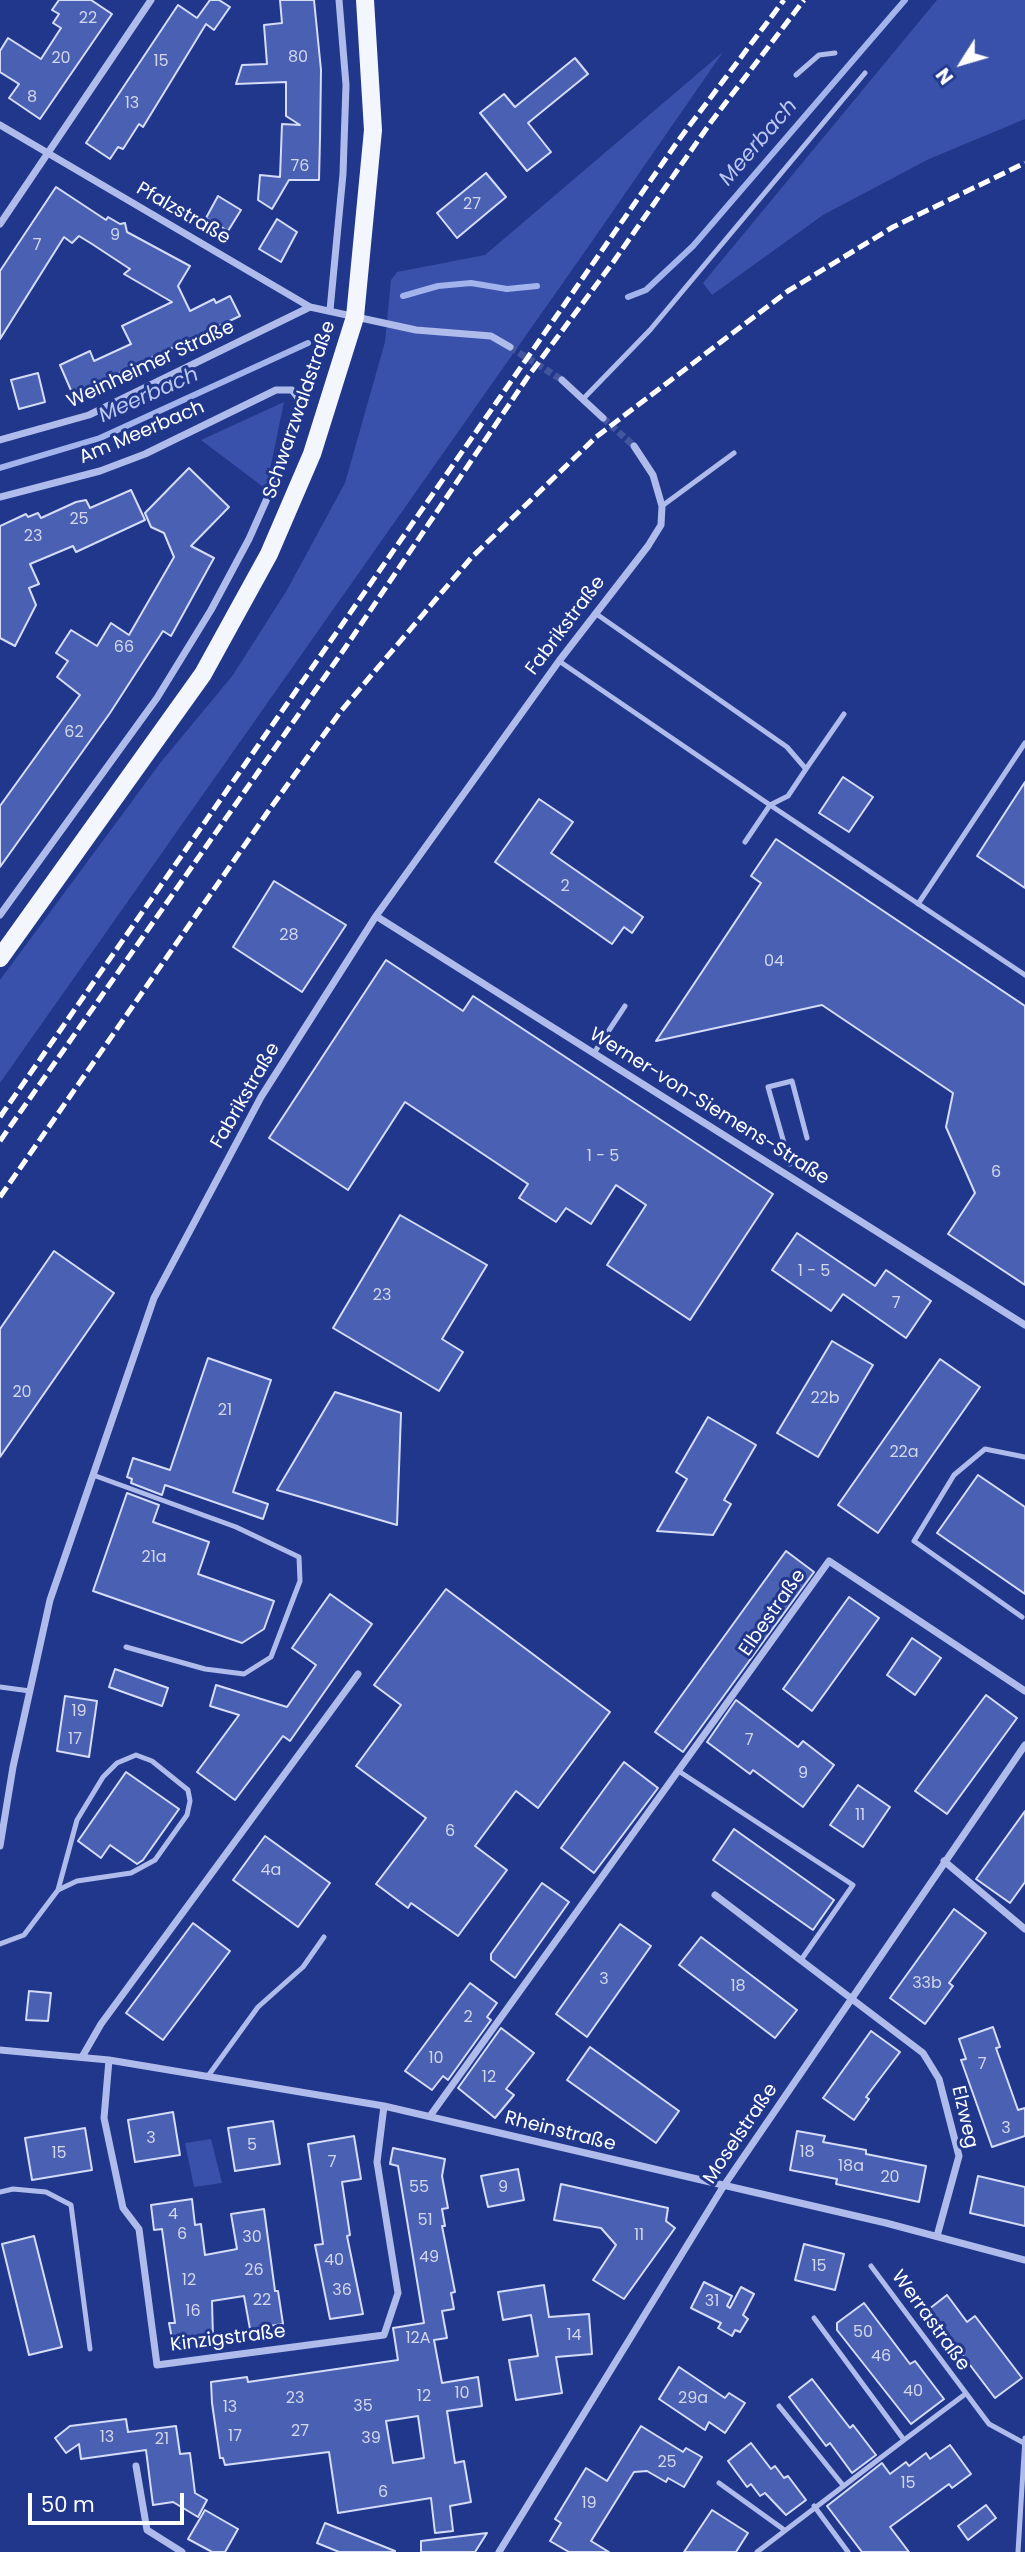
<!DOCTYPE html>
<html>
<head>
<meta charset="utf-8">
<style>
	body { margin:0 }
	#map { position:relative; width:1025px; height:2552px; overflow:hidden; background:#21378c; font-family:Poppins,sans-serif }
	canvas { display:block }
	.north { position:absolute; left:927px; top:28px; width:70px; height:70px; -webkit-text-stroke:5px #21378c; paint-order:stroke; rotate:233deg; font-size:19px; font-weight:700; line-height:28px; text-align:center; color:#fff }
	.north::after { content:''; display:block; margin:auto; width:24px; height:32px; background:#fff; clip-path:polygon(50% 0,100% 100%,50% 72%,0 100%) }
	.scale { position:absolute; left:28px; top:2493px; width:156px; height:32px; box-sizing:border-box; border:4px solid #fff; border-top:0; padding-left:9px; font-size:21px; line-height:24px; white-space:nowrap; color:#fff; -webkit-text-stroke:5px #21378c; paint-order:stroke }
</style>
</head>
<body>
<div id="map">
<canvas width="1025" height="2552"></canvas>
<div class="north">N</div>
<div class="scale">50 m</div>
</div>
<script>
const g = document.querySelector('canvas').getContext('2d');
g.lineJoin = 'round';
function paint(path, color) {
  g.fillStyle = color;
  g.fill(path, 'evenodd');
}
function poly(rows) {
  const path = new Path2D();
  for (const r of rows) {
    path.moveTo(r[0], r[1]);
    for (let i = 2; i < r.length; i += 2) path.lineTo(r[i], r[i + 1]);
  }
  return path;
}
function stroke(path, color, width, dash) {
  g.strokeStyle = color;
  g.lineWidth = width;
  g.lineCap = dash ? 'butt' : 'round';
  g.setLineDash(dash || []);
  g.stroke(path);
}
function drawText(font, color, halo, rows, align = 'center') {
  g.font = font + ' Poppins,sans-serif';
  g.lineWidth = 6;
  g.setLineDash([]);
  g.textBaseline = 'middle';
  g.strokeStyle = halo;
  g.fillStyle = color;
  for (const [text, x, y, turn = 0] of rows) {
    g.save();
    g.translate(x, y);
    g.rotate((+turn || 0) * Math.PI / 180);
    g.textAlign = isNaN(turn) ? turn : align;
    if (halo) g.strokeText(text, 0, 0);
    g.fillText(text, 0, 0);
    g.restore();
  }
}
paint(poly([
	[937,0,1025,0,1025,119,929,159,823,215,712,295,703,283],
	[723,52,586,250,0,1083,0,980,161,762,233,675,287,590,345,483,385,342,391,280,397,272,485,255],
	[284,402,266,489,201,440],
	[211,2139,222,2183,194,2187,185,2143]
]), '#3951ab');
stroke(poly([
	[403,296,438,286,471,283,507,289,537,286],
	[628,297,646,290,693,246,905,0],
	[0,468,100,438,308,343]
]), '#a3b4ec', 6);
const building = poly([
	[59,0,91,0,112,14,40,119,9,98,19,84,0,72,0,51,8,38,41,59,61,28,53,23,59,14,52,10,59,0],
	[210,0,219,0,230,7,214,30,206,24,143,127,139,124,123,149,118,147,110,159,86,143,178,5,197,18,210,0],
	[280,0,314,0,321,70,320,138,319,180,289,180,272,209,258,200,260,175,280,177,282,124,300,125,286,116,286,82,236,84,242,65,267,64,264,25,282,23,280,0],
	[575,58,588,74,528,123,551,152,527,171,480,113,504,94,515,107,575,58],
	[486,173,506,197,457,238,437,213,486,173],
	[56,187,106,220,108,217,120,224,125,223,127,232,190,266,178,286,190,311,214,299,216,303,230,296,240,316,73,395,60,365,90,351,94,361,131,344,122,326,172,302,124,274,130,269,92,244,79,236,72,243,64,237,0,339,0,271,56,187],
	[218,196,241,210,228,231,206,218,218,196],
	[277,219,297,232,281,262,259,249,277,219],
	[38,373,45,402,19,409,11,380,38,373],
	[189,468,229,507,191,546,214,558,209,567,171,636,163,631,110,713,0,867,0,806,80,695,57,677,68,661,56,653,71,630,97,646,111,623,129,635,174,557,164,533,151,527,145,513,189,468],
	[131,490,145,520,76,552,73,546,30,564,39,584,29,588,36,605,15,646,0,638,0,526,26,514,28,517,38,513,41,518,76,502,86,500,90,508,131,490],
	[843,777,873,797,849,832,819,813,843,777],
	[1025,782,1025,888,977,856,1025,782],
	[539,799,573,822,551,853,643,917,632,933,624,927,612,944,495,862,539,799],
	[776,839,1025,1006,1025,1285,948,1234,975,1193,946,1127,953,1093,822,1005,656,1041,761,883,751,876,776,839],
	[274,881,346,925,302,992,233,947,274,881],
	[386,960,463,1011,473,996,773,1194,690,1320,607,1265,646,1205,616,1185,591,1224,566,1208,556,1222,519,1198,528,1184,405,1102,348,1190,269,1138,386,960],
	[400,1215,487,1265,442,1339,463,1352,439,1391,333,1328,400,1215],
	[797,1233,875,1286,886,1270,931,1301,906,1338,843,1294,831,1311,772,1270,797,1233],
	[54,1251,114,1293,0,1457,0,1329,54,1251],
	[832,1341,873,1365,818,1457,777,1433,832,1341],
	[208,1358,271,1380,233,1492,268,1504,263,1519,165,1485,162,1495,131,1483,132,1479,127,1477,133,1458,170,1470,208,1358],
	[940,1359,980,1387,878,1533,838,1505,940,1359],
	[335,1392,401,1413,397,1525,277,1490,335,1392],
	[708,1417,756,1445,724,1500,731,1504,713,1535,657,1531,687,1479,676,1472,708,1417],
	[978,1475,1025,1507,1025,1594,937,1533,978,1475],
	[127,1493,159,1505,153,1522,209,1542,198,1574,274,1601,264,1629,242,1643,93,1591,127,1493],
	[786,1551,814,1572,683,1752,655,1732,786,1551],
	[446,1589,610,1712,538,1808,516,1791,475,1846,507,1870,458,1936,411,1903,408,1908,376,1884,426,1818,356,1766,401,1705,374,1685,446,1589],
	[330,1594,372,1624,290,1741,283,1736,235,1800,197,1772,239,1715,210,1706,216,1685,287,1707,316,1665,292,1648,330,1594],
	[849,1597,879,1618,812,1711,783,1689,849,1597],
	[912,1638,941,1658,915,1695,887,1675,912,1638],
	[115,1669,168,1688,162,1706,109,1687,115,1669],
	[986,1695,1017,1718,947,1814,915,1791,986,1695],
	[65,1696,97,1701,89,1757,57,1751,65,1696],
	[736,1700,798,1747,803,1741,834,1765,803,1807,753,1770,750,1774,707,1742,736,1700],
	[624,1762,658,1788,594,1873,561,1848,624,1762],
	[126,1772,179,1809,143,1860,137,1864,110,1845,101,1858,78,1841,126,1772],
	[858,1785,890,1807,863,1847,830,1825,858,1785],
	[1025,1811,1025,1882,1010,1903,976,1879,1025,1811],
	[734,1829,834,1900,813,1930,713,1860,734,1829],
	[265,1836,330,1883,298,1927,233,1880,265,1836],
	[542,1883,569,1902,515,1978,491,1960,491,1954,542,1883],
	[954,1909,986,1933,949,1983,953,1986,925,2024,890,1998,954,1909],
	[193,1923,230,1951,163,2040,126,2013,193,1923],
	[620,1924,651,1946,587,2037,556,2014,620,1924],
	[701,1937,797,2010,775,2038,679,1965,701,1937],
	[470,1983,497,2003,487,2017,491,2020,448,2080,443,2076,432,2090,405,2071,470,1983],
	[29,1991,51,1993,48,2021,26,2020,29,1991],
	[993,2027,1000,2047,996,2048,1018,2110,1025,2108,1025,2136,992,2147,961,2060,966,2059,959,2039,993,2027],
	[501,2028,534,2053,506,2089,514,2095,495,2118,458,2088,501,2028],
	[871,2031,900,2052,866,2097,869,2099,854,2120,823,2098,871,2031],
	[590,2047,679,2111,656,2143,567,2080,590,2047],
	[173,2112,180,2155,135,2162,128,2120,173,2112],
	[273,2121,280,2164,235,2171,228,2128,273,2121],
	[85,2128,92,2170,32,2180,25,2138,85,2128],
	[797,2131,825,2136,823,2142,866,2150,866,2154,926,2166,919,2202,836,2184,837,2179,790,2170,797,2131],
	[354,2136,361,2179,342,2182,350,2235,347,2236,363,2314,330,2319,315,2245,323,2244,308,2144,354,2136],
	[393,2148,445,2159,442,2176,448,2208,442,2209,445,2226,442,2226,455,2292,451,2293,454,2309,442,2311,447,2338,434,2340,442,2383,478,2377,482,2406,447,2411,455,2463,464,2461,471,2502,450,2506,453,2531,435,2533,431,2498,338,2513,329,2452,225,2465,223,2458,220,2458,212,2403,211,2382,247,2377,248,2382,398,2360,393,2328,424,2323,398,2166,390,2164,393,2148],
	[418,2416,424,2458,393,2463,386,2421,418,2416],
	[518,2169,524,2200,488,2207,481,2176,518,2169],
	[978,2176,1025,2187,1025,2226,970,2213,978,2176],
	[561,2184,668,2208,666,2221,675,2228,624,2299,593,2280,616,2245,601,2228,554,2220,561,2184],
	[192,2199,195,2225,201,2224,205,2255,237,2249,231,2214,264,2209,275,2291,278,2291,283,2324,250,2329,244,2296,212,2301,213,2338,173,2344,169,2323,175,2323,162,2229,154,2230,151,2205,192,2199],
	[34,2236,62,2347,29,2355,2,2244,34,2236],
	[804,2244,844,2254,835,2290,795,2280,804,2244],
	[704,2282,732,2296,727,2306,730,2308,741,2287,754,2294,743,2315,748,2319,740,2332,735,2330,732,2336,718,2328,721,2323,691,2308,704,2282],
	[544,2285,549,2317,589,2314,592,2354,556,2357,562,2393,516,2400,509,2360,538,2356,531,2315,503,2320,498,2292,544,2285],
	[947,2295,967,2322,975,2316,1022,2378,995,2398,948,2336,944,2339,924,2313,947,2295],
	[864,2303,910,2364,915,2361,944,2399,911,2424,837,2330,837,2323,864,2303],
	[679,2367,725,2398,729,2393,745,2403,725,2433,709,2422,705,2430,659,2399,679,2367],
	[812,2379,850,2428,853,2425,876,2455,852,2473,830,2443,826,2446,789,2397,812,2379],
	[126,2419,128,2432,176,2426,180,2454,190,2453,195,2493,207,2500,198,2517,173,2502,153,2505,146,2450,81,2459,79,2444,66,2453,55,2438,70,2426,126,2419],
	[641,2426,683,2452,686,2448,702,2457,684,2487,668,2478,666,2482,647,2471,634,2472,591,2541,609,2552,569,2552,550,2541,561,2523,555,2519,586,2468,607,2481,641,2426],
	[751,2443,771,2469,775,2466,784,2478,788,2476,806,2500,786,2515,765,2493,760,2496,751,2484,747,2487,728,2461,751,2443],
	[950,2445,971,2474,952,2488,949,2484,890,2527,909,2552,862,2552,827,2506,882,2463,890,2474,906,2462,909,2466,926,2453,930,2459,950,2445],
	[986,2505,996,2518,968,2540,958,2526,986,2505],
	[205,2510,238,2529,225,2552,212,2552,188,2539,205,2510],
	[712,2510,748,2533,736,2552,684,2552,712,2510],
	[325,2523,395,2551,395,2552,339,2552,317,2543,325,2523],
	[487,2533,475,2552,421,2552,421,2541,487,2533]
]);
paint(building, '#4a60b3');
stroke(building, '#d4dcf8', 2);
stroke(poly([
	[510,347,562,380],
	[603,418,634,446]
]), '#42559d', 7, [7, 3.5]);
stroke(poly([
	[796,75,819,55,835,53],
	[584,398,650,330,865,73],
	[662,506,734,453],
	[559,661,770,805,788,796,806,769,787,747,595,613],
	[806,769,844,714],
	[745,842,770,805,1025,975],
	[918,904,1025,743],
	[594,1053,625,1006],
	[790,1164,768,1087,792,1081,807,1138],
	[93,1475,236,1527,299,1557,300,1581,271,1657,244,1674,205,1669,126,1647],
	[1022,1617,914,1541,954,1475,985,1449,1025,1457],
	[0,1687,30,1691],
	[680,1772,853,1885,801,1960],
	[0,1944,24,1935,58,1890,77,1820,103,1777,117,1763,136,1755,152,1761,188,1790,190,1801,187,1815,155,1860,131,1873,77,1881,58,1890],
	[208,2076,258,2007,303,1967,324,1937],
	[0,2192,13,2189,46,2192,71,2205,90,2349],
	[871,2266,989,2424,1024,2443],
	[814,2318,904,2440,964,2395],
	[779,2406,842,2484],
	[719,2483,783,2529],
	[814,2506,848,2552],
	[757,2552,904,2440],
	[1018,2552,1025,2438]
]), '#afbceb', 5);
stroke(poly([
	[0,125,310,307,416,330,491,336,510,347],
	[0,224,151,0],
	[330,310,343,174,346,85,339,0],
	[562,380,603,418],
	[0,440,89,415,310,307],
	[0,497,100,471,145,454,276,390,292,390,298,398,299,411,282,465,249,539,211,610,157,698,0,915],
	[376,916,1025,1325],
	[0,1846,13,1767,50,1600,154,1298,261,1097,376,916,559,661,648,546,661,525,662,506,653,475,634,446],
	[944,1861,1025,1929],
	[715,1895,923,2053,939,2079,959,2156,937,2236],
	[0,2050,109,2060,384,2106,886,2223,1025,2260],
	[82,2057,101,2024,358,1674],
	[109,2060,104,2118,123,2208,139,2229,157,2365,384,2335,398,2293,377,2162,384,2106],
	[430,2116,829,1561,1025,1691],
	[136,2466,147,2530,182,2552],
	[499,2552,723,2187,1025,1745]
]), '#afbceb', 7);
stroke(poly([
	[0,958,203,674,269,554,312,454,355,317,373,130,365,0]
]), '#f4f6fe', 18);
stroke(poly([
	[0,1117,678,141,784,0],
	[0,1141,345,648,527,378,614,261,711,122,804,0],
	[0,1197,267,813,341,711,471,558,596,437,788,291,893,227,1025,163]
]), '#fff', 5, [12, 5]);
drawText('16px', '#d2d7ec', null, [
	["22",88,19],
	["80",298,58],
	["20",61,59],
	["15",161,62],
	["8",32,98],
	["13",132,104],
	["76",300,167],
	["27",472,205],
	["9",115,236],
	["7",37,246],
	["25",79,520],
	["23",33,537],
	["66",124,648],
	["62",74,733],
	["2",565,887],
	["28",289,936],
	["04",774,962],
	["1 - 5",603,1157],
	["6",996,1173],
	["1 - 5",814,1272],
	["23",382,1296],
	["7",896,1304],
	["20",22,1393],
	["22b",825,1399],
	["21",225,1411],
	["22a",904,1453],
	["21a",154,1558],
	["19",79,1712],
	["17",75,1740],
	["7",749,1741],
	["9",803,1774],
	["11",860,1816],
	["6",450,1832],
	["4a",271,1871],
	["3",604,1980],
	["33b",927,1984],
	["18",738,1987],
	["2",468,2018],
	["10",436,2059],
	["7",982,2065],
	["12",489,2078],
	["3",1006,2129],
	["3",151,2139],
	["5",252,2146],
	["18",807,2153],
	["15",59,2154],
	["7",332,2163],
	["18a",851,2167],
	["20",890,2178],
	["55",419,2188],
	["9",503,2188],
	["4",173,2215],
	["51",425,2221],
	["6",182,2235],
	["11",639,2236],
	["30",252,2238],
	["49",429,2258],
	["40",334,2261],
	["15",819,2267],
	["26",254,2271],
	["12",189,2281],
	["36",342,2291],
	["22",262,2301],
	["31",712,2302],
	["16",193,2312],
	["50",863,2333],
	["14",574,2336],
	["12A",418,2339],
	["46",881,2357],
	["40",913,2392],
	["10",462,2394],
	["12",424,2397],
	["23",295,2399],
	["29a",693,2399],
	["35",363,2407],
	["13",230,2408],
	["27",300,2432],
	["17",235,2437],
	["13",107,2438],
	["39",371,2439],
	["21",162,2440],
	["25",667,2463],
	["15",908,2484],
	["6",383,2493],
	["19",589,2504]
]);
drawText('19px', '#fff', '#21378c', [
	["Pfalzstraße",183,214,30],
	["Weinheimer Straße",151,365,-25],
	["Schwarzwaldstraße",300,410,-71],
	["Am Meerbach",142,433,-23],
	["Fabrikstraße",566,626,-53],
	["Fabrikstraße",246,1096,-60],
	["Werner-von-Siemens-Straße",709,1107,32],
	["Elbestraße",773,1613,-55],
	["Elzweg",964,2117,77],
	["Rheinstraße",560,2132,14],
	["Moselstraße",741,2134,-56],
	["Werrastraße",930,2321,54],
	["Kinzigstraße",228,2339,-7]
]);
drawText('italic 21px', '#bbc7f2', '#21378c', [
	["Meerbach",759,143,-49],
	["Meerbach",149,396,-24]
]);
</script>
</body>
</html>
